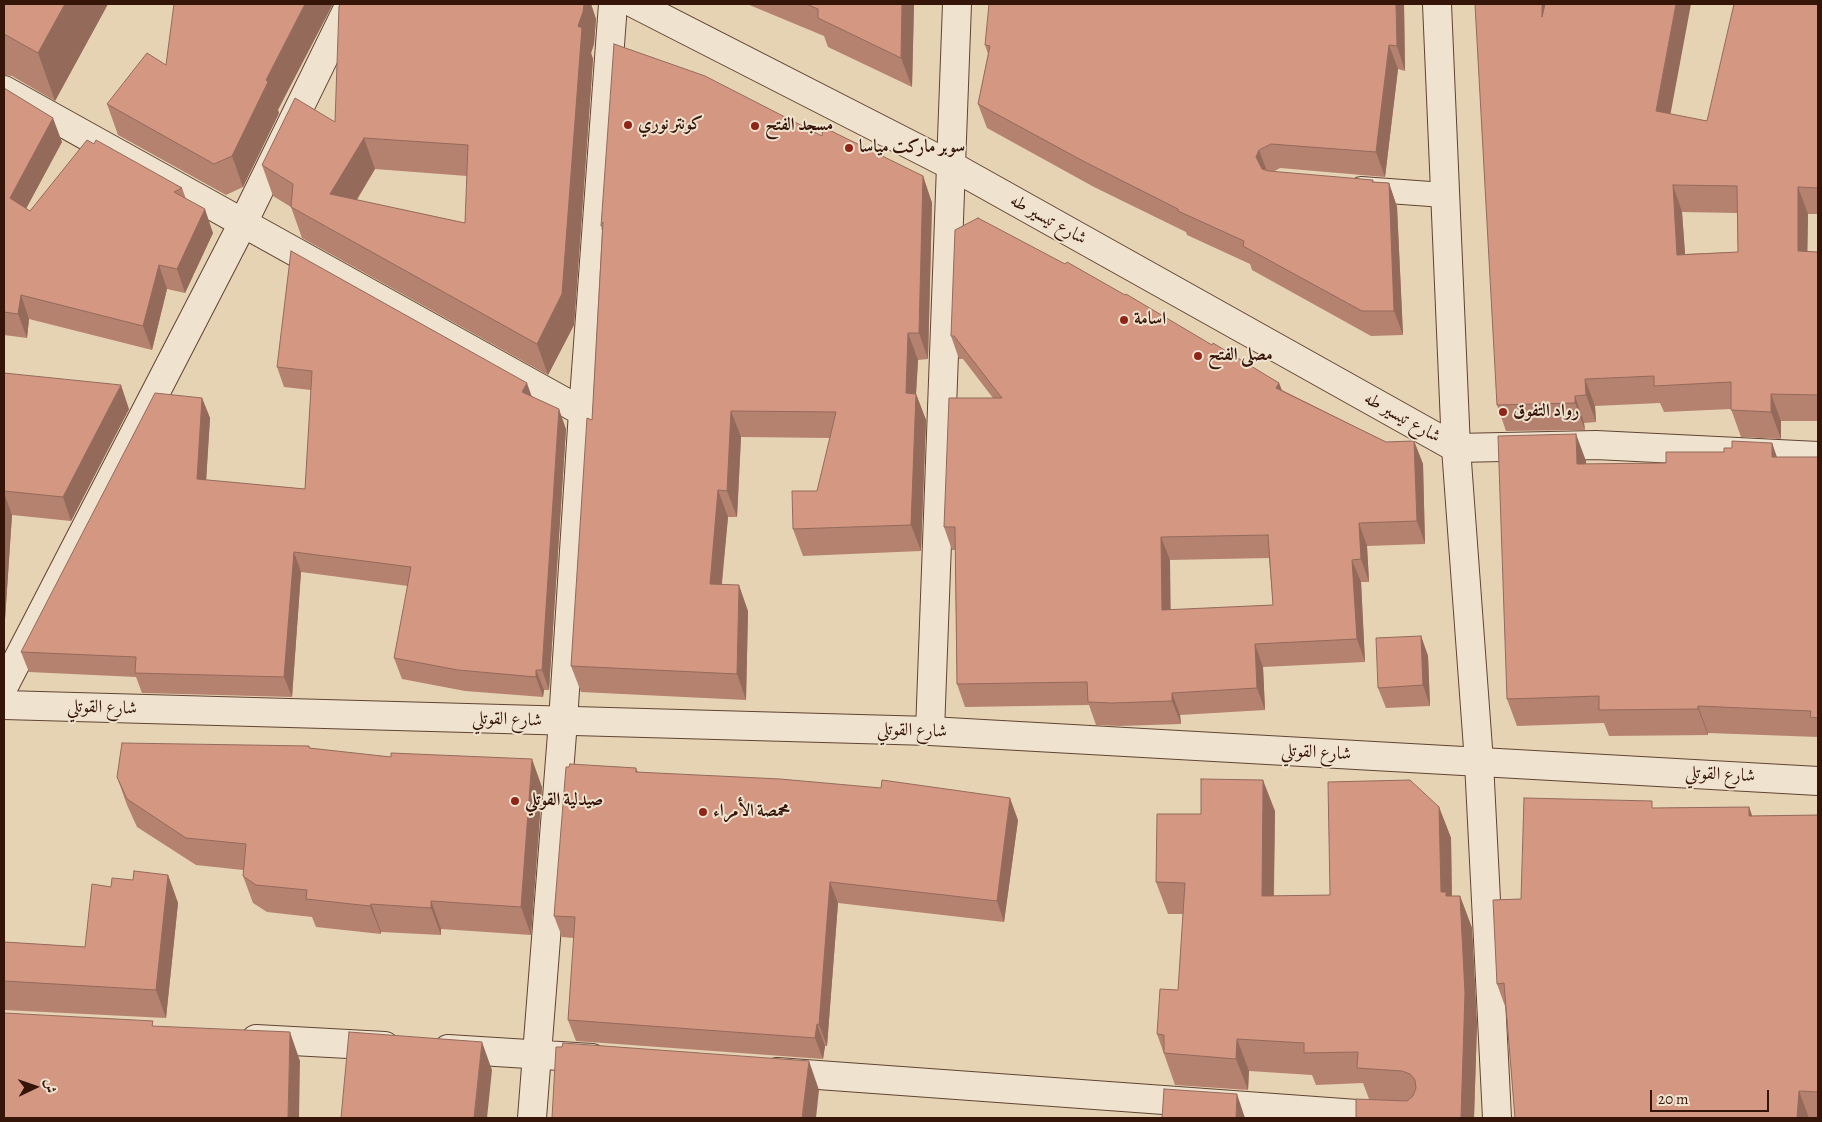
<!DOCTYPE html>
<html>
<head>
<meta charset="utf-8">
<style>
	body { margin:0 }
	#map { position:relative; width:1822px; height:1122px; overflow:hidden; background:#e6d3b4; font-family:Alegreya,Amiri,serif }
	canvas { display:block }
	.frame { position:absolute; inset:0; border:5px solid #351508; pointer-events:none }
	.north { position:absolute; left:10px; top:1062px; width:50px; height:50px; -webkit-text-stroke:4px #efe2ce; paint-order:stroke; rotate:87deg; font-size:14px; font-weight:700; line-height:20px; text-align:center; color:#351508 }
	.north::after { content:''; display:block; margin:auto; width:18px; height:22px; background:#351508; clip-path:polygon(50% 0,100% 100%,50% 72%,0 100%) }
	.scale { position:absolute; left:1650px; top:1090px; width:119px; height:22px; box-sizing:border-box; border:2px solid #351508; border-top:0; padding-left:6px; font-size:15px; line-height:18px; white-space:nowrap; color:#351508; -webkit-text-stroke:4px #efe2ce; paint-order:stroke }
</style>
</head>
<body>
<div id="map">
<canvas width="1822" height="1122"></canvas>
<div class="frame"></div>
<div class="north">ش</div>
<div class="scale">20 m</div>
</div>
<script>
const c = document.querySelector('canvas').getContext('2d');
c.lineJoin = 'round';
const toPath = rows => new Path2D(rows.map(r => 'M' + r).join(''));
function stroke(path, color, width, dash) { c.strokeStyle = color; c.lineWidth = width; c.lineCap = dash ? 'butt' : 'round'; c.setLineDash(dash || []); c.stroke(path); }
function fillPath(path, color) { c.fillStyle = color; c.fill(path, 'evenodd'); }
function label(font, color, halo, rows, align = 'center') {
  c.font = font + ' Alegreya,Amiri,serif'; c.lineWidth = 4; c.setLineDash([]); c.textBaseline = 'middle'; c.strokeStyle = halo; c.fillStyle = color; for (const [text, x, y, turn = 0] of rows) {
    c.save(); c.translate(x, y); c.rotate((+turn || 0) * Math.PI / 180); c.textAlign = isNaN(turn) ? turn : align; if (halo) c.strokeText(text, 0, 0); c.fillText(text, 0, 0); c.restore();
  }
}
const service = toPath([
	[1361,189,1444,195]
]);
const minor = toPath([
	[1437,4,1456,448,1479,762,1497,1118],
	[4,90,583,412],
	[1456,448,1596,445,1818,456],
	[4,686,243,223,350,4],
	[930,731,957,4],
	[256,1039,385,1046],
	[448,1049,592,1058],
	[777,1072,1412,1118],
	[532,1118,563,721,583,412,613,4]
]);
const tertiary = toPath([
	[635,4,952,166,1456,448],
	[4,705,930,731,1818,781]
]);
const wall = toPath([
	[4,4,108,4,55,101,12,76,4,75],
	[341,4,591,4,596,19,594,44,591,53,593,59,574,325,548,375,302,238,291,207,273,196,262,165,335,122],
	[375,169,467,176,465,223,357,200],
	[747,4,914,4,912,87,828,47,824,36],
	[1404,4,1405,71,1398,69,1385,177,1280,168,1273,172,1373,180,1374,182,1389,183,1397,207,1403,335,1371,336,1252,270,1250,264,1187,235,1186,232,1094,187,987,128,978,104,988,54,985,45],
	[1818,4,1818,214,1808,214,1807,252,1818,252,1818,421,1781,421,1781,439,1741,437,1731,409,1664,412,1660,403,1595,406,1596,422,1584,423,1585,430,1506,431,1497,405,1670,114,1707,121],
	[1682,212,1737,213,1738,252,1685,254],
	[166,65,278,110,279,113,243,187,226,195,118,135,107,104],
	[4,88,62,142,26,208,30,211,94,144,182,188,186,199,213,233,185,293,167,289,152,350,29,319,27,338,4,335],
	[822,136,923,176,932,203,928,359,918,360,916,394,926,420,921,551,803,556,793,529,817,491,830,438,741,437,737,517,728,517,722,584,748,611,746,700,581,692,571,666,592,420,602,231,601,226],
	[951,336,1212,345,1279,383,1282,390,1386,442,1414,441,1423,464,1425,544,1367,546,1369,582,1361,582,1365,662,1263,667,1265,710,1180,715,1181,724,1120,726,1096,725,1089,705,965,707,957,684,955,550,952,550,944,527,993,398,963,359,959,359],
	[1269,558,1273,605,1170,610,1170,560],
	[277,367,532,396,566,429,549,690,544,690,543,697,465,691,402,679,394,658,408,586,301,572,292,697,142,693,136,677,29,672,21,652,202,398,210,418,206,480,305,489,311,390,284,387],
	[4,373,129,409,71,521,12,515,4,634],
	[1772,443,1777,457,1818,457,1818,739,1818,737,1708,733,1708,735,1609,736,1604,723,1517,726,1507,699,1586,461,1586,464,1666,463,1724,452,1732,448],
	[1421,636,1428,656,1430,706,1386,708,1378,688],
	[309,746,310,748,542,787,531,935,441,929,441,935,381,932,381,934,316,927,312,917,267,912,253,903,243,876,243,870,196,865,137,827,127,805,117,777],
	[636,768,638,772,1018,820,1004,922,838,903,827,1046,825,1046,823,1059,576,1041,568,1020,574,938,562,937,554,916],
	[1439,807,1451,838,1452,896,1460,896,1472,928,1477,1025,1474,1118,1356,1118,1369,1099,1363,1083,1316,1085,1312,1075,1249,1071,1248,1090,1175,1085,1157,1034,1178,990,1183,914,1168,914,1156,882,1201,814,1275,811,1274,896,1330,895],
	[1749,807,1752,816,1818,815,1818,1118,1515,1118,1506,1009,1497,984,1521,899,1655,808],
	[168,875,178,903,166,1018,4,1010,4,942,85,947,111,887,133,880]
]);
const shadedWall = toPath([
	[65,4,108,4,55,101,38,53],
	[305,4,333,4,278,110,279,113,243,187,232,156,266,80],
	[584,4,591,4,596,19,594,44,591,53,593,59,574,325,548,375,537,344,578,26],
	[902,4,914,4,912,87,901,58],
	[1396,4,1404,4,1405,71,1397,46],
	[1542,4,1551,4,1542,17],
	[1676,4,1691,4,1666,138,1656,111],
	[1389,45,1398,69,1385,177,1376,152],
	[53,118,62,142,19,222,10,198],
	[364,138,375,169,341,225,330,194],
	[1259,150,1268,174,1265,181,1256,157],
	[923,176,932,203,928,359,919,333],
	[1389,183,1397,207,1403,335,1394,311],
	[1673,185,1682,212,1687,281,1677,255],
	[1798,187,1808,214,1807,278,1798,251],
	[205,209,213,233,185,293,177,269],
	[159,265,167,289,152,350,143,326],
	[21,295,29,319,27,338,18,314],
	[908,333,918,360,916,394,926,420,921,551,911,525,906,393],
	[1585,379,1595,406,1596,422,1586,395],
	[527,383,534,403,522,392],
	[1279,383,1287,406,1276,388],
	[121,385,129,409,71,521,63,497],
	[1771,394,1781,421,1781,439,1771,412],
	[1575,396,1584,423,1585,430,1575,403],
	[202,398,210,418,205,499,197,479],
	[559,409,566,429,549,690,542,670],
	[731,411,741,437,737,517,727,491],
	[1576,434,1586,461,1587,491,1577,464],
	[1414,441,1423,464,1425,544,1417,521],
	[1772,443,1781,470,1772,457],
	[718,490,728,517,719,610,710,584],
	[4,493,12,515,4,634],
	[1359,523,1367,546,1369,582,1361,559],
	[1161,537,1170,560,1171,633,1162,610],
	[294,552,301,572,292,697,284,677],
	[1352,560,1361,582,1365,662,1357,639],
	[739,585,748,611,746,700,737,674],
	[1421,636,1428,656,1430,706,1423,685],
	[1255,644,1263,667,1265,710,1257,688],
	[536,670,544,690,543,697,536,677],
	[1172,693,1180,715,1181,724,1172,701],
	[1698,706,1708,733,1708,735,1698,709],
	[532,759,542,787,531,935,521,907],
	[1263,780,1275,811,1273,928,1262,896],
	[1010,798,1018,820,1004,922,997,901],
	[1439,807,1451,838,1452,909,1441,892],
	[1749,807,1759,835,1749,816],
	[168,875,178,903,166,1018,156,990],
	[830,882,838,903,827,1046,819,1025],
	[1460,896,1472,928,1477,1025,1474,1118,1461,1118],
	[431,901,441,929,441,935,431,908],
	[371,904,381,932,381,934,370,906],
	[817,1024,825,1046,823,1059,815,1038],
	[290,1032,300,1061,299,1118,288,1118],
	[1237,1039,1249,1071,1248,1090,1236,1059],
	[482,1042,492,1070,487,1118,474,1118],
	[809,1061,819,1090,816,1118,802,1118],
	[1799,1091,1809,1118,1797,1118],
	[1237,1094,1245,1118,1236,1118]
]);
const building = toPath([
	[4,4,65,4,38,53,4,34,4,4],
	[174,4,305,4,266,80,268,82,232,156,214,164,107,104,147,53,166,65,174,4],
	[341,4,584,4,583,12,578,26,582,28,562,294,537,344,291,207,293,184,262,165,295,98,335,122,339,6,341,4],
	[364,138,468,145,465,223,330,194,364,138],
	[806,4,902,4,901,58,818,18,818,9,806,4],
	[989,4,1396,4,1397,46,1389,45,1376,152,1271,144,1259,150,1256,157,1262,169,1269,171,1373,180,1372,182,1389,183,1394,311,1362,311,1243,246,1244,241,1178,211,1178,209,1085,162,978,104,990,46,985,45,989,4],
	[1475,4,1542,4,1542,17,1545,4,1676,4,1656,111,1707,121,1734,4,1818,4,1818,188,1798,187,1798,251,1818,252,1818,395,1771,394,1771,412,1731,410,1731,382,1654,386,1654,376,1585,379,1586,395,1575,396,1575,403,1497,405,1475,4],
	[1673,185,1737,186,1738,252,1677,255,1673,185],
	[614,44,705,76,822,136,823,127,923,176,919,333,908,333,906,393,916,394,911,525,793,529,792,491,817,491,836,412,731,411,727,491,718,490,710,584,739,585,737,674,571,666,587,418,592,420,603,222,601,226,614,44],
	[4,88,53,118,10,198,30,211,87,140,94,144,96,140,182,188,174,192,205,209,177,269,159,265,143,326,21,295,18,314,4,312,4,88],
	[978,218,1065,264,1067,262,1125,295,1126,294,1212,345,1213,343,1279,383,1276,388,1386,442,1414,441,1417,521,1359,523,1361,559,1352,560,1357,639,1255,644,1257,688,1172,693,1172,701,1112,703,1088,702,1087,682,957,684,955,527,944,527,949,398,1002,398,954,336,951,336,955,230,978,218],
	[1268,535,1273,605,1162,610,1161,537,1268,535],
	[291,251,527,383,522,392,559,409,542,670,536,670,536,677,458,670,394,658,411,567,294,552,284,677,135,673,136,657,21,652,155,393,202,398,197,479,305,489,312,371,277,367,291,251],
	[4,373,121,385,63,497,4,491,4,373],
	[1576,434,1577,464,1666,463,1666,452,1724,452,1724,448,1732,448,1732,441,1772,443,1772,457,1818,457,1818,718,1810,717,1811,711,1698,706,1698,709,1599,710,1599,696,1507,699,1498,436,1576,434],
	[1421,636,1423,685,1378,688,1376,638,1421,636],
	[122,743,309,746,309,748,391,757,391,753,532,759,521,907,431,901,431,908,371,904,370,906,306,899,307,890,256,885,243,876,246,844,186,838,127,799,117,777,122,743],
	[570,764,636,768,636,772,780,779,881,788,882,780,1010,798,997,901,830,882,819,1025,817,1024,815,1038,568,1020,575,917,554,916,566,767,569,767,570,764],
	[1201,779,1263,780,1262,896,1330,895,1328,782,1410,780,1439,807,1441,892,1446,892,1446,896,1460,896,1465,993,1461,1118,1356,1118,1356,1099,1407,1101,1413,1096,1416,1088,1415,1080,1410,1074,1402,1071,1357,1068,1358,1052,1304,1053,1304,1043,1237,1039,1236,1059,1164,1053,1164,1035,1157,1034,1160,989,1178,990,1185,883,1156,882,1157,814,1201,814,1201,779],
	[1524,798,1652,801,1652,808,1749,807,1749,816,1818,815,1818,1092,1799,1091,1797,1118,1515,1118,1504,983,1497,984,1493,900,1521,899,1524,798],
	[134,871,168,875,156,990,4,981,4,942,85,947,92,884,111,887,112,878,133,880,134,871],
	[4,1013,153,1021,152,1026,290,1032,288,1118,4,1118,4,1013],
	[349,1032,482,1042,474,1118,341,1118,349,1032],
	[563,1043,809,1061,802,1118,552,1118,556,1047,562,1047,563,1043],
	[1164,1089,1237,1094,1236,1118,1162,1118,1164,1089]
]);
const markers = [
	[628,125,5,"#8f2418"],
	[755,126,5,"#8f2418"],
	[849,148,5,"#8f2418"],
	[1124,320,5,"#8f2418"],
	[1198,356,5,"#8f2418"],
	[1503,412,5,"#8f2418"],
	[515,801,5,"#8f2418"],
	[703,812,5,"#8f2418"]
];
const poiNames = [
	["كونتر نوري",638,125],
	["مسجد الفتح",765,126],
	["سوبر ماركت مياسا",859,148],
	["اسامة",1134,320],
	["مصلى الفتح",1208,356],
	["رواد التفوق",1513,412],
	["صيدلية القوتلي",525,801],
	["محمصة الأمراء",713,812]
];
const streetNames = [
	["شارع تيسير طه",1048,220,29],
	["شارع تيسير طه",1402,418,29],
	["شارع القوتلي",102,708,2],
	["شارع القوتلي",507,720,2],
	["شارع القوتلي",912,731,2],
	["شارع القوتلي",1316,753,3],
	["شارع القوتلي",1720,775,3]
];
stroke(service, '#614433', 26);
stroke(minor, '#614433', 30);
stroke(tertiary, '#614433', 30);
stroke(service, '#efe2ce', 24);
stroke(minor, '#efe2ce', 28);
stroke(tertiary, '#efe2ce', 28);
fillPath(wall, '#b68270');
fillPath(shadedWall, '#946a5b');
fillPath(building, '#d49782');
stroke(building, '#946a5b', 1);
for (const [x, y, r, color] of markers) { const dot = new Path2D(); dot.arc(x, y, r, 0, 2 * Math.PI); c.fillStyle = color; c.fill(dot); stroke(dot, '#efe2ce', 2); }
label('bold 18px', '#351508', '#efe2ce', poiNames, 'left');
label('18px', '#351508', '#efe2ce', streetNames);
</script>
</body>
</html>
